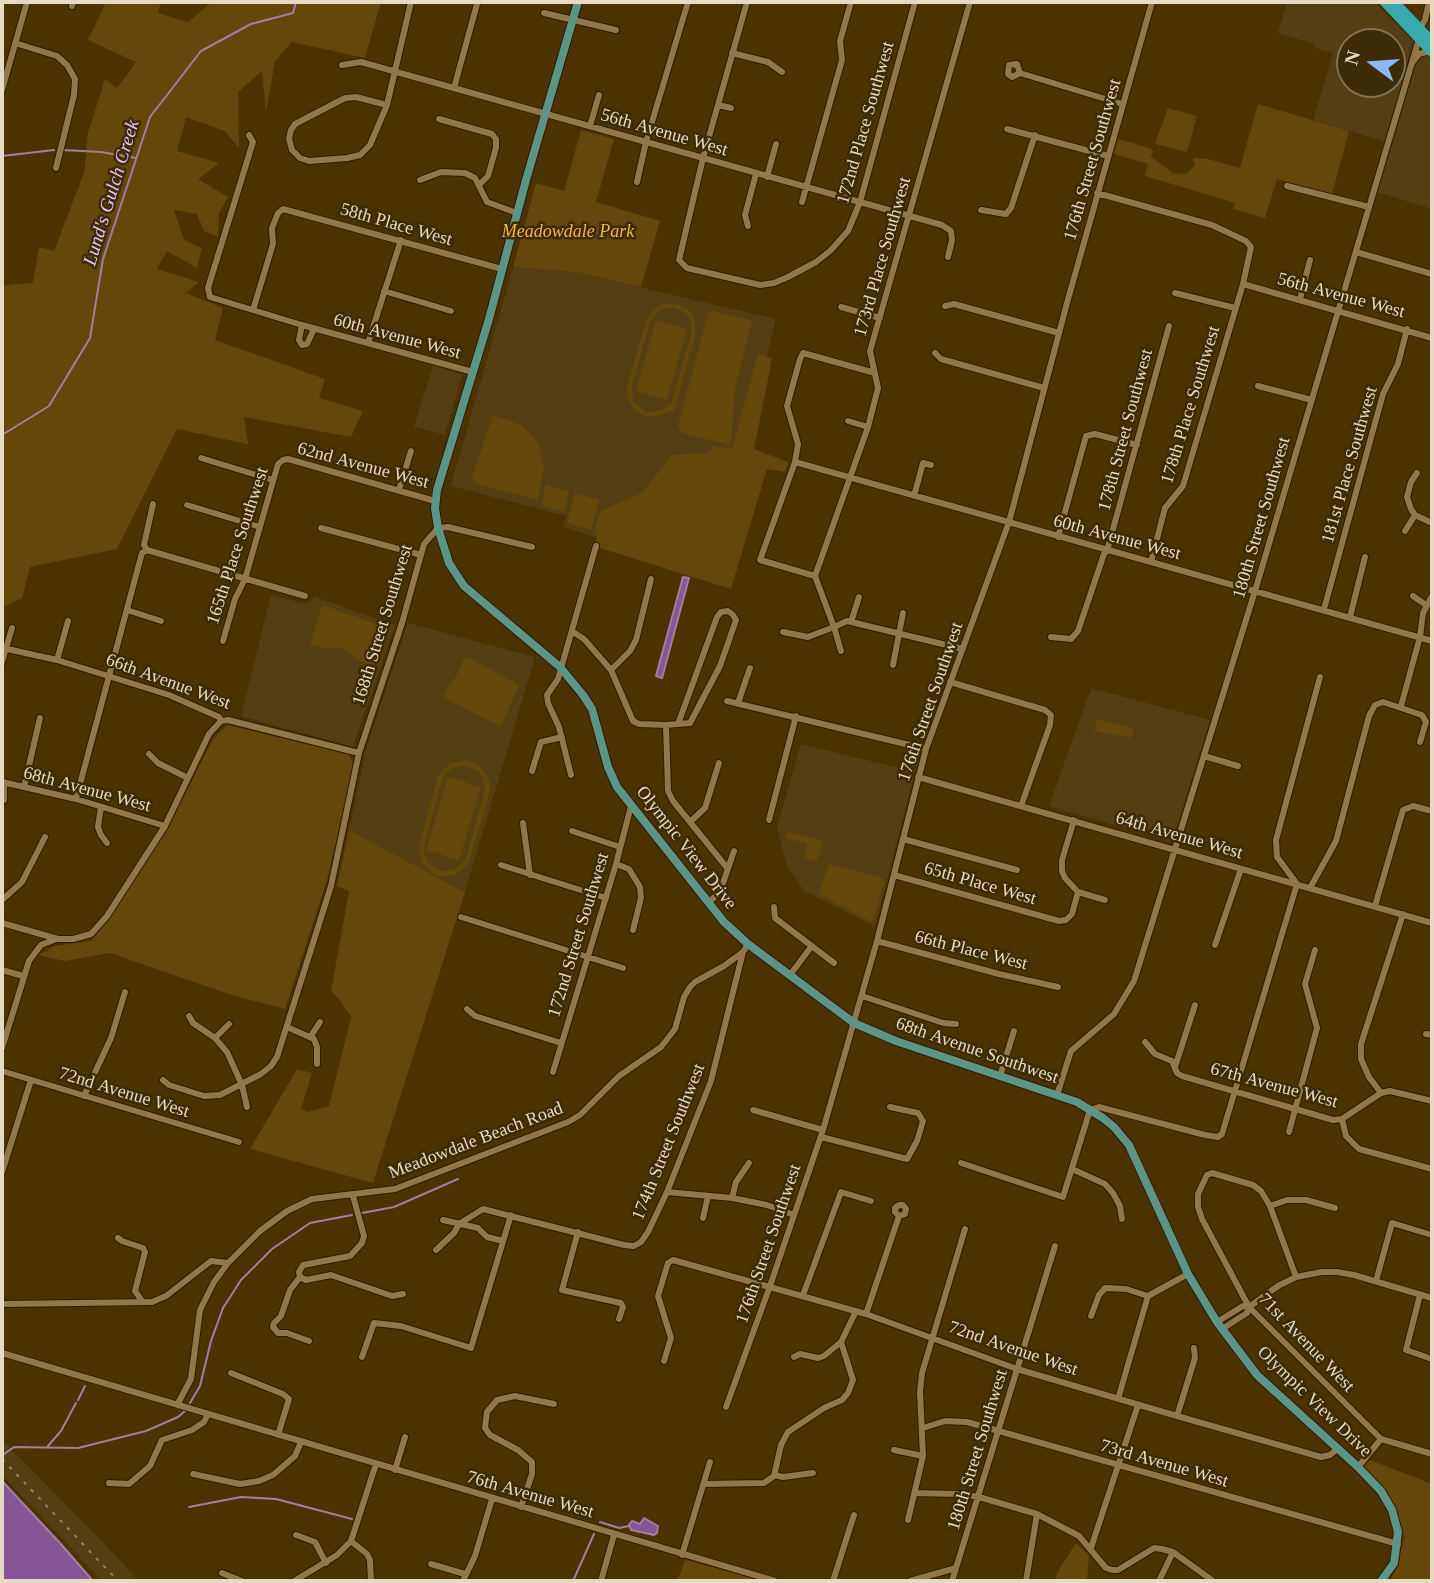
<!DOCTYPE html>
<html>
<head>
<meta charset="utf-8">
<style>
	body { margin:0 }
	#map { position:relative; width:1434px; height:1583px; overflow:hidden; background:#4c3200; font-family:"Times New Roman",serif }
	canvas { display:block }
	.frame { position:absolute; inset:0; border:4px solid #e8d9c2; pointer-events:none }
	.north { position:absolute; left:1336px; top:28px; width:70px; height:70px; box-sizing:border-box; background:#3d2a06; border:2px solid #817051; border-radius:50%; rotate:286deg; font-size:19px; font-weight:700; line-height:28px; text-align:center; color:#e8d9c2 }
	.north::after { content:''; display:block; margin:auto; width:24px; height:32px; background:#8cb9fc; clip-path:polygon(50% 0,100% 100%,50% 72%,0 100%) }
</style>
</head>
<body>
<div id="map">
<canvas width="1434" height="1583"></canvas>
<div class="frame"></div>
<div class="north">N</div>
</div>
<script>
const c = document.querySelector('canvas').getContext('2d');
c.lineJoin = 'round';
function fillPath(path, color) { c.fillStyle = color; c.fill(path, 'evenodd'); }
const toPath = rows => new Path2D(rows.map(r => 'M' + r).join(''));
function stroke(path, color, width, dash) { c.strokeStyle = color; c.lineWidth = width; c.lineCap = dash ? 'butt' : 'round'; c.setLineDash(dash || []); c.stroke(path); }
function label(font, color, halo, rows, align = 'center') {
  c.font = font + ' "Times New Roman",serif'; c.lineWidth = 5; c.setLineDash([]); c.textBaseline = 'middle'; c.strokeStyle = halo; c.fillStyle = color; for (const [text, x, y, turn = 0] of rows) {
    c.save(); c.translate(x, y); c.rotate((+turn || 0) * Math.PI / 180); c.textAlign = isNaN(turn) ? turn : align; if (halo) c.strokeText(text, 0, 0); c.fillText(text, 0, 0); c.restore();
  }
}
const built = toPath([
	[1287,2,1374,2,1413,41,1386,142,1313,120,1333,53,1315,48,1315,44,1278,33],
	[1350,42,1392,42,1392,84,1350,84],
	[1421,56,1429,56,1432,60,1432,209,1377,192,1413,67],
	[513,267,575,272,776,319,743,453,609,541,563,527,566,516,451,486],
	[433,365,462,375,445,435,414,427],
	[271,595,306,604,315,597,395,625,353,747,241,716],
	[408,623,535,657,465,892,349,830,367,746],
	[1091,688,1210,720,1172,842,1049,806],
	[801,744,915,772,875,926,804,891,787,866,777,827],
	[2,1440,108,1547,138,1581,102,1581,2,1475]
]);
const green = toPath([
	[106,2,161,2,158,13,188,22,212,2,381,2,365,58,292,42,275,61,266,112,262,71,238,92,239,148,225,131,186,117,177,151,219,163,198,179,228,197,219,213,218,237,204,231,197,214,174,210,184,240,202,248,197,268,167,251,157,269,199,282,186,293,223,308,215,340,325,379,319,398,363,411,351,437,244,417,248,444,177,429,117,549,30,567,22,598,2,608,2,285,33,283,39,247,54,251,84,173,88,133,105,79,117,88,136,62,88,40],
	[1258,104,1349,131,1332,194,1277,179,1265,218,1233,209,1235,203,1145,176,1148,164,1114,154,1118,139,1150,148,1153,151,1151,157,1173,173,1186,174,1195,165,1193,158,1208,159,1240,168],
	[1168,108,1197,116,1187,152,1155,144],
	[581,130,614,139,596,202,660,221,641,287,575,272,513,267,536,183,564,191],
	[669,303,682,306,689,311,694,319,696,332,674,412,670,411,661,415,649,417,641,414,632,407,627,396,627,387,647,318,656,307],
	[673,307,683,311,689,317,692,324,691,335,671,403,660,411,646,412,633,401,632,385,651,319,662,309],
	[709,310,752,321,735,388,731,445,682,433,678,426],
	[656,320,687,329,667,400,636,391],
	[758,353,772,359,754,449,788,462,785,472,767,469,731,589,597,547,595,527,601,511,643,492,672,455,707,453,713,446,732,449],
	[493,415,522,425,539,445,544,466,538,500,476,484,472,477],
	[546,485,569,491,564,512,541,506],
	[575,493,599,500,591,530,567,523],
	[322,605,386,627,373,669,339,647,325,649,310,644],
	[464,657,470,658,519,685,502,724,499,726,445,698,444,693,458,673],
	[1097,719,1134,728,1131,738,1094,731],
	[227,725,348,754,354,766,327,880,285,1009,232,995,110,953,65,961,38,955,55,946,91,941,115,909,169,826,213,739],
	[466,760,475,763,484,771,490,782,490,791,468,865,455,875,438,876,427,869,422,862,419,850,420,842,438,776,450,763],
	[465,765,479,772,483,779,485,790,466,859,455,870,440,871,428,862,424,855,425,843,443,777,451,769],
	[448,777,481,787,459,860,426,850],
	[349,830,465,892,373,1183,250,1149,297,1069,312,1073,301,1109,308,1112,329,1106,351,1017,339,999,331,991,349,891,337,886],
	[787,831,823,841,817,861,804,858,807,844,785,838],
	[829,864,885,879,873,920,870,921,819,894],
	[1370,1460,1432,1484,1432,1581,1390,1581,1397,1568,1404,1537,1395,1507,1388,1494,1363,1467],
	[1076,1543,1089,1555,1087,1581,1055,1581,1058,1571],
	[685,1560,690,1561,763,1581,677,1581]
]);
const water = toPath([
	[683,577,689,578,662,678,656,676,683,577],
	[2,1481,60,1543,93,1581,2,1581,2,1481],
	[644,1518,658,1526,657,1533,654,1535,631,1530,629,1525,632,1521,640,1524,644,1518]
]);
const stream = toPath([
	[63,150,101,152,136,158],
	[2,156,54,150],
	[2,435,49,406,90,338,103,259,150,117,201,51,251,24,293,13,296,2],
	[362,1213,394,1207,458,1179],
	[78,1400,85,1386],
	[190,1403,200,1386,211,1341,223,1308,241,1280,272,1249,310,1223,352,1215],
	[48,1446,61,1431,76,1403],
	[4,1454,14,1447,78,1448,146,1431,178,1417,185,1411],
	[189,1507,241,1497,276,1499,352,1519],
	[600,1522,619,1528,629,1526],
	[573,1581,594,1534]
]);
const minor = toPath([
	[747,2,703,158,679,260,687,268,760,285,774,283,788,277,816,262,830,251,848,231,860,202,915,2],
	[72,6,73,2],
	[544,13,616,30],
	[1420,28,1425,20,1429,2],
	[15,43,57,56,67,65,75,79,74,95,56,168],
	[732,53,768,62,782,72],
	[1412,63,1419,54,1430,51],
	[342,65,361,62,942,225,951,231,952,240,948,257],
	[1020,73,1017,64,1009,65,1008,74,1012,77,1020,73,1122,104],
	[454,88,477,4],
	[2,90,27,2],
	[387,105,356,97,345,98,295,124,291,130,289,139,292,150,300,158,309,161,347,158,360,155,370,145,387,105,411,2],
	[718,105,731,108],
	[439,119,492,134,496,139,496,148,488,176,479,185],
	[590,126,599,95],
	[1007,129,1108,156],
	[249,135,253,142,208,288,210,297,302,325,473,372],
	[767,177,776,144],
	[420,180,441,172,465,173,475,178,487,202,517,213],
	[637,182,646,142,688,2],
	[1287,186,1369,207],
	[1097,193,1212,225,1246,241,1251,247,1243,284,1183,486,1165,508,1151,562],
	[802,202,842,60,840,41,851,2],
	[981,210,1006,214,1011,208,1035,135],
	[748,226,745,215,756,174],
	[1356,252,1432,274],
	[1243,284,1432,338],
	[384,291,451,311],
	[1175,293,1235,308],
	[1300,299,1310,260],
	[945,306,954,304,1059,333],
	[841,307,880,318],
	[253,310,273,244,272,228,278,213,283,209,502,269],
	[302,325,299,340,302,345,307,344,314,329],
	[368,343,401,240],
	[935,353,941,359,1044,388],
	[1258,386,1312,400],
	[848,421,868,427],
	[201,458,273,480],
	[795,462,1432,641],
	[399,490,411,451],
	[914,496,923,463,931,465],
	[187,505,260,527],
	[1415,515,1432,523],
	[321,528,421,555],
	[1405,531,1415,515,1411,509,1407,497,1411,482,1417,473],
	[1058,537,1086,436,1095,434,1137,445],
	[147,550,305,596],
	[815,576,760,560,795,462,798,444,787,406,800,359,803,353,875,373],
	[1413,596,1426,605],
	[1324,609,1383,394,1398,364,1407,329],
	[127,610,161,621],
	[1350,617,1365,557],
	[851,622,859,597],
	[573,632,584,639,611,670,633,721,639,724,666,725,690,723,720,666,736,620,733,615,728,611,721,612,717,617,678,724],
	[783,632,808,637,834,627,815,576,868,427,878,388,870,351,970,2],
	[1051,637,1071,639,1078,631,1104,554,1107,551,1169,326],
	[223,641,235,599,245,579,278,464,283,460,288,459,435,501],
	[7,649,57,660,169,695,219,717,221,721,228,720,359,753],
	[841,651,834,627,847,621,963,649],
	[57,660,68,621],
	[2,662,12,628],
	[893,665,903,613],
	[611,670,630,651,636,640,651,579],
	[950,682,1045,710,1051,715,1050,725,1021,806],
	[727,701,926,749],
	[738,703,750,668],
	[1401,706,1420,637,1423,613,1432,596],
	[666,725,668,791,673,801,728,869],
	[149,754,158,763,188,778],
	[1204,756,1238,766],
	[532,771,541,742,562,737],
	[571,775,559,727,548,703,547,695,558,679,596,546],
	[918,777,1432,923],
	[2,782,76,799,165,826],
	[24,787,40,718],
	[76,799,142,553,147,550,144,545,153,504],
	[4,800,4,782],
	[101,807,98,827,101,835,107,843],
	[769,820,796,716],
	[690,822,705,808,719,763],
	[523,823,530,875],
	[572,831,620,847],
	[903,839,1017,870],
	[616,864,629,869,640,887,641,898,633,930],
	[501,865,606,898],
	[894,875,1059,921,1066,920,1072,914,1078,892,1065,878,1062,871,1062,860,1074,820],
	[1310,888,1336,841,1369,716,1375,705,1383,702,1422,715,1426,722,1420,742],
	[1078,892,1105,900],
	[2,900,22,882,45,837],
	[709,902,720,892,734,851],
	[1375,906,1403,810,1413,806,1432,811],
	[774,907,775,918,834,963],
	[461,917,623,968],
	[2,923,58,939,73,939,91,934,107,916,165,826,209,734,221,721],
	[877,941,999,974,1058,987],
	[1215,945,1241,869],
	[2,970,23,976],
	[790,975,811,947],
	[1135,978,1255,591,1419,39],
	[862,996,943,1023,956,1024],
	[467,1009,475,1016,561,1043],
	[189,1016,193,1023,215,1038,227,1052,242,1085,247,1107],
	[287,1027,314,1039,317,1047,317,1064],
	[1426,1034,1432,1035],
	[311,1036,320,1022],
	[215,1038,229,1024],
	[1145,1042,1155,1054,1172,1061,1177,1073,1182,1076,1333,1120,1342,1119,1346,1136,1359,1149,1432,1169],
	[2,1048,29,961,41,945,56,939],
	[1175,1067,1195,1005],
	[2,1071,239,1142],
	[553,1072,616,864,631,806],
	[1000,1076,1014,1031],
	[163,1080,169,1085,204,1096,220,1095,261,1074,271,1066,277,1057,331,886,359,753,402,623,424,544,438,528,448,527,532,547],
	[1381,1093,1369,1077,1361,1059,1361,1044,1403,914],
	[1057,1095,1071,1051,1114,1014,1134,981],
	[84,1096,111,1038,125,992],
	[753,1110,823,1130],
	[1342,1119,1381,1093,1390,1091,1432,1101],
	[1289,1132,1317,1028,1305,984,1315,950],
	[821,1137,907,1159,917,1141,923,1121,918,1113,890,1107],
	[961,1163,1063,1197,1090,1110,1099,1107,1205,1135,1218,1137,1222,1134,1297,884,1277,857,1276,840,1320,677],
	[1072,1169,1105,1184,1113,1193,1120,1206,1122,1219],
	[2,1172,31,1080],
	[667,1192,732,1198,767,1205,794,1215],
	[732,1198,736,1182,749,1163],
	[1270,1206,1287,1200,1306,1200,1335,1208],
	[703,1218,708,1196],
	[443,1220,478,1228,487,1237,503,1241],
	[578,1232,562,1290,621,1303,623,1307,619,1319],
	[118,1238,122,1241,143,1248,145,1252,135,1291,142,1301],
	[436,1250,454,1233,459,1224,483,1209,624,1245,634,1246,641,1242,648,1232,667,1192,711,1081,743,952],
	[300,1277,306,1280,331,1275,392,1296,403,1294],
	[1296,1277,1270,1206,1261,1191,1253,1185,1212,1173,1207,1175,1198,1194,1198,1207,1202,1219,1249,1307,1381,1439,1432,1454],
	[1376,1281,1392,1223,1432,1235],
	[803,1295,841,1192,871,1201],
	[1420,1295,1406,1350,1432,1359],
	[2,1304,152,1302,166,1296,211,1261,228,1263],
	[866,1314,899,1216,905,1214,906,1209,903,1205,899,1205,895,1208,895,1212,899,1216],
	[1091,1316,1099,1295,1105,1288,1126,1289,1148,1296,1188,1274],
	[1217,1322,1243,1306,1249,1307],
	[1222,1329,1247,1313,1249,1307,1278,1286,1296,1277,1322,1272,1337,1272,1354,1275,1432,1298],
	[309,1341,287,1333,278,1333,273,1327,274,1323,281,1316,290,1290,300,1277,299,1272,303,1265,350,1256,362,1243,364,1236,353,1196],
	[2,1353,775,1581],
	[362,1357,374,1323,401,1326,471,1348,511,1215],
	[794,1357,800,1354,818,1358,824,1356,841,1342],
	[664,1361,671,1338,658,1296,668,1263,673,1260,866,1314,1017,1369,1177,1416,1321,1457,1330,1455,1337,1449],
	[231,1373,283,1394,289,1399,278,1435],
	[1118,1399,1148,1296],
	[177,1405,191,1379,200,1310,214,1282,228,1263,260,1231,287,1211,312,1199,395,1189,568,1122,580,1115,619,1076,661,1047,675,1029,684,997,690,987,695,982,724,966,743,952,748,944],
	[726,1407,770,1286,823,1130,877,941,926,749,1009,522,1067,303,1152,2],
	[1177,1416,1195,1358,1194,1348],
	[923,1428,945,1421,967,1422,1398,1544],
	[894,1450,923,1456],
	[1358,1467,1381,1439],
	[395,1470,405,1437],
	[193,1474,240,1484,259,1481,273,1475,295,1456,301,1442],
	[774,1475,783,1477,813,1473],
	[109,1483,129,1484,150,1466,162,1440,192,1430,204,1422,208,1414],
	[704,1484,764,1483,774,1476,781,1445,788,1432,824,1408,842,1400,848,1393,853,1380,841,1342,856,1311],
	[915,1493,958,1494,979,1497,1037,1514,1079,1536,1106,1568,1112,1570,1118,1570,1154,1548,1162,1549,1173,1552,1213,1581],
	[521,1507,532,1474,532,1462,518,1450,490,1435,485,1428,487,1412,497,1400,515,1396,554,1404],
	[908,1520,923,1456,920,1392,922,1373,965,1229],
	[296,1535,315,1542,326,1563],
	[351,1541,367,1554,370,1560,371,1581],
	[1091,1548,1138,1405],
	[682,1555,710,1462],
	[431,1564,465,1574],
	[222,1573,242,1581],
	[294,1581,337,1555,351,1541,376,1464],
	[463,1581,475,1556,492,1499],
	[601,1581,614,1535],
	[833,1581,854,1515],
	[910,1581,956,1568],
	[952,1581,1055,1246],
	[1026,1581,1037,1514],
	[1159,1581,1173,1552]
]);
const major = toPath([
	[578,2,526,180,489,319,437,490,435,508,438,528,449,563,464,586,560,667,583,695,592,709,608,767,617,787,724,922,748,944,854,1023,896,1041,1077,1102,1103,1118,1114,1127,1129,1145,1188,1274,1217,1322,1257,1375,1358,1467,1381,1491,1392,1510,1398,1532,1394,1563,1381,1581]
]);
const highway = toPath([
	[1384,2,1432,53],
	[1395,2,1432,41]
]);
const rail = toPath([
	[2,1459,118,1581]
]);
const streetNames = [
	["172nd Place Southwest",866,123,-74],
	["56th Avenue West",664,133,16],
	["176th Street Southwest",1093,160,-74],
	["58th Place West",396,225,16],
	["173rd Place Southwest",883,257,-74],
	["56th Avenue West",1341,296,15],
	["60th Avenue West",397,337,15],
	["178th Place Southwest",1191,405,-73],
	["178th Street Southwest",1126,430,-75],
	["181st Place Southwest",1350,465,-74],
	["62nd Avenue West",363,466,15],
	["180th Street Southwest",1262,518,-74],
	["60th Avenue West",1117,538,15],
	["165th Place Southwest",238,546,-72],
	["168th Street Southwest",383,625,-73],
	["66th Avenue West",168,682,20],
	["176th Street Southwest",931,702,-71],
	["68th Avenue West",87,790,15],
	["64th Avenue West",1179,836,16],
	["Olympic View Drive",686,848,52],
	["65th Place West",980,884,16],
	["172nd Street Southwest",579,935,-73],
	["66th Place West",971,951,14],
	["68th Avenue Southwest",977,1051,19],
	["67th Avenue West",1274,1086,15],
	["72nd Avenue West",124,1093,17],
	["Meadowdale Beach Road",476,1141,-21],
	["174th Street Southwest",669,1142,-68],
	["176th Street Southwest",769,1244,-71],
	["71st Avenue West",1306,1343,46],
	["72nd Avenue West",1013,1349,19],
	["Olympic View Drive",1314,1402,44],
	["180th Street Southwest",978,1450,-73],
	["73rd Avenue West",1164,1464,16],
	["76th Avenue West",530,1495,16]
];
const parkNames = [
	["Meadowdale Park",568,232]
];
const waterNames = [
	["Lund's Gulch Creek",112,193,-73]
];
fillPath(built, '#553d14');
fillPath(green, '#65460b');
fillPath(water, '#875596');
stroke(water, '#a47da3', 2);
stroke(stream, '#a47da3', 2);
stroke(minor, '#2a1c05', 8);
stroke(major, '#2a1c05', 10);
stroke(highway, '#2a1c05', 10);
stroke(minor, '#93774a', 6);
stroke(major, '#5c9585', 8);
stroke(highway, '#38a9ad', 9);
stroke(rail, '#97825d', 2, [3.5, 7]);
label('18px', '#e8d9c2', '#3d2a06', streetNames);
label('italic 18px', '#f5b647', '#3d2a06', parkNames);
label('italic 19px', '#ecc2f9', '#3d2a06', waterNames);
</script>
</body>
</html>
